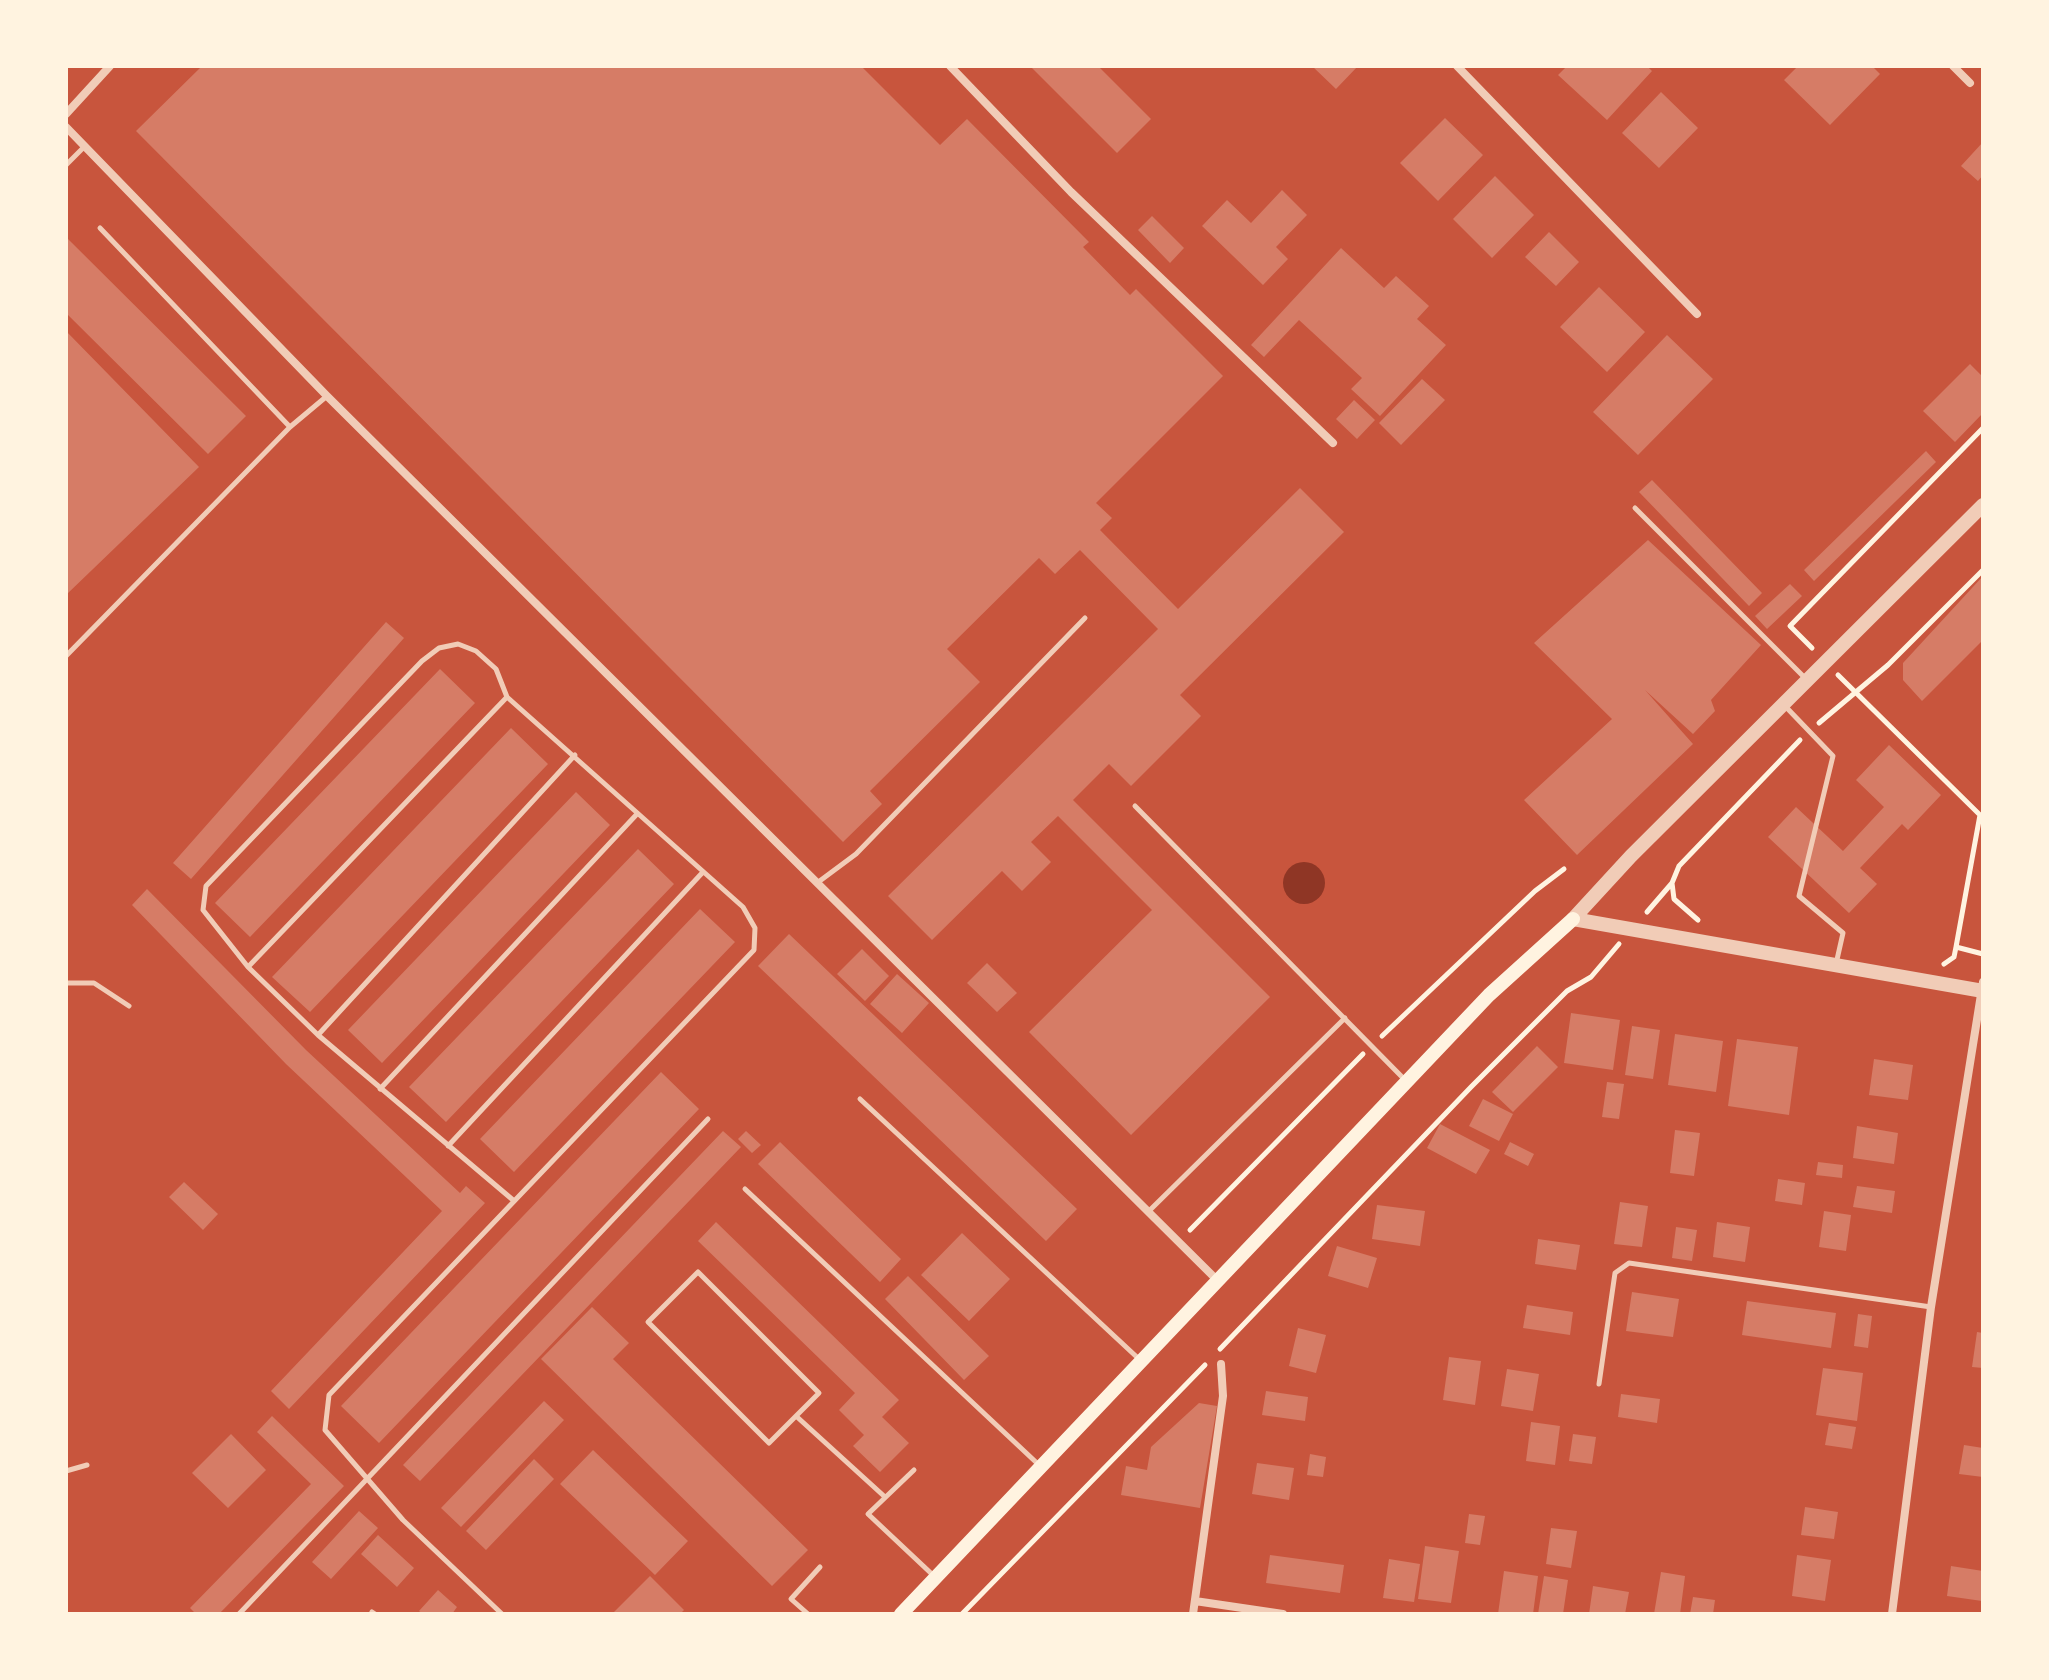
<!DOCTYPE html>
<html>
<head>
<meta charset="utf-8">
<style>
	body { margin:0 }
	#map { position:relative; width:2049px; height:1680px; overflow:hidden; background:#c8553d; font-family:"Golos Text",sans-serif }
	canvas { display:block }
	.frame { position:absolute; inset:0; border:68px solid #fff3e0; pointer-events:none }
</style>
</head>
<body>
<div id="map">
<canvas width="2049" height="1680"></canvas>
<div class="frame"></div>
</div>
<script>
const c = document.querySelector('canvas').getContext('2d');
c.lineJoin = 'round';
function fillPath(path, color) { c.fillStyle = color; c.fill(path, 'evenodd'); }
const toPath = rows => new Path2D(rows.map(r => 'M' + r).join(''));
function stroke(path, color, width, dash) { c.strokeStyle = color; c.lineWidth = width; c.lineCap = dash ? 'butt' : 'round'; c.setLineDash(dash || []); c.stroke(path); }
const water = toPath([
	'1283 883a21 21 0 1 1 42 0a21 21 0 1 1-42 0Z'
]);
const building = toPath([
	[202,66,861,66,940,145,967,119,1089,242,1083,247,1130,295,1136,289,1223,376,1096,503,1112,518,1100,530,1178,609,1300,488,1344,532,1180,695,1201,716,1131,786,1109,764,1073,800,1270,997,1131,1135,1029,1032,1152,910,1058,816,1031,842,1051,862,1022,891,1002,871,932,940,888,896,1158,629,1080,550,1055,574,1039,558,947,649,980,682,870,791,882,804,843,842,136,131],
	[1030,66,1098,66,1151,119,1117,153],
	[1312,66,1358,66,1336,89],
	[1567,66,1647,66,1652,71,1607,120,1558,75],
	[1798,66,1872,66,1880,74,1830,125,1784,80],
	[1661,92,1698,128,1659,168,1622,133],
	[1445,118,1483,155,1438,201,1400,163],
	[1983,142,1983,175,1978,181,1961,166],
	[1495,176,1534,215,1492,258,1453,219],
	[1282,190,1307,215,1276,247,1288,259,1263,285,1202,226,1227,200,1251,223],
	[1152,216,1184,248,1170,263,1138,230],
	[1549,232,1579,262,1556,286,1525,257],
	[66,237,246,416,208,454,66,313],
	[1341,248,1384,288,1396,276,1429,306,1417,319,1446,345,1380,416,1351,389,1362,378,1299,320,1264,357,1251,345],
	[1599,287,1645,332,1607,372,1560,327],
	[66,331,199,467,66,595],
	[1667,335,1713,379,1638,455,1593,412],
	[1970,364,1983,377,1983,413,1955,442,1923,411],
	[1422,379,1445,400,1401,445,1379,423],
	[1354,400,1375,420,1357,439,1336,419],
	[1926,451,1936,462,1814,581,1804,570],
	[1652,480,1762,593,1749,606,1639,492],
	[1648,540,1761,645,1711,700,1715,711,1693,734,1645,690,1693,744,1577,855,1524,800,1612,719,1534,643],
	[1983,576,1983,640,1922,701,1903,680,1903,663],
	[1790,584,1802,596,1767,629,1755,616],
	[386,622,404,638,191,879,173,863],
	[440,669,475,703,250,937,215,903],
	[511,728,548,764,310,1012,272,977],
	[1889,745,1941,795,1908,830,1902,824,1860,868,1877,884,1849,913,1768,837,1796,807,1843,851,1884,807,1856,780],
	[576,792,610,825,382,1063,348,1030],
	[638,849,674,884,446,1122,409,1087],
	[147,889,306,1050,460,1193,466,1186,485,1203,289,1409,271,1391,442,1211,286,1064,132,905],
	[700,909,735,942,514,1172,480,1139],
	[789,934,1077,1209,1046,1241,758,966],
	[862,949,889,976,865,1001,837,974],
	[987,963,1017,993,997,1012,967,983],
	[897,974,929,1003,902,1033,870,1004],
	[1571,1013,1620,1020,1613,1070,1564,1063],
	[1632,1026,1660,1030,1653,1079,1625,1075],
	[1675,1034,1723,1041,1716,1092,1668,1085],
	[1737,1039,1798,1047,1789,1115,1728,1106],
	[1537,1046,1558,1067,1513,1112,1492,1092],
	[1874,1059,1913,1065,1908,1100,1869,1095],
	[661,1072,699,1109,379,1443,341,1406],
	[1607,1082,1624,1084,1619,1119,1602,1117],
	[1483,1099,1513,1114,1499,1141,1469,1126],
	[1440,1124,1490,1150,1476,1174,1427,1148],
	[1857,1126,1898,1133,1894,1164,1853,1158],
	[1675,1130,1700,1133,1694,1176,1670,1173],
	[723,1131,741,1147,420,1481,403,1465],
	[746,1131,761,1145,752,1153,738,1139],
	[780,1142,901,1259,880,1282,758,1164],
	[1510,1142,1534,1154,1528,1166,1504,1154],
	[1818,1162,1843,1165,1842,1178,1816,1175],
	[1778,1179,1805,1183,1802,1205,1775,1201],
	[184,1182,218,1214,203,1230,169,1197],
	[1857,1186,1895,1191,1892,1213,1853,1207],
	[1620,1202,1648,1206,1642,1247,1614,1244],
	[1377,1205,1425,1211,1420,1246,1372,1239],
	[1824,1211,1851,1215,1846,1251,1819,1247],
	[716,1222,899,1400,882,1417,909,1443,880,1472,853,1446,864,1435,839,1410,855,1393,698,1241],
	[1717,1222,1750,1227,1745,1262,1713,1257],
	[1676,1227,1697,1230,1692,1261,1672,1258],
	[962,1233,1010,1279,969,1321,921,1275],
	[1538,1239,1580,1245,1576,1270,1535,1264],
	[1337,1246,1377,1258,1368,1288,1328,1276],
	[908,1276,989,1356,964,1380,885,1299],
	[1632,1292,1679,1299,1673,1337,1626,1331],
	[1747,1301,1836,1313,1831,1348,1742,1335],
	[1527,1305,1573,1312,1570,1335,1523,1328],
	[592,1307,629,1343,613,1359,808,1550,772,1586,541,1359],
	[1858,1314,1872,1316,1868,1348,1854,1346],
	[1298,1328,1326,1335,1316,1373,1289,1366],
	[1977,1332,1983,1333,1983,1368,1972,1367],
	[1449,1357,1481,1361,1475,1405,1443,1400],
	[1823,1368,1863,1373,1857,1421,1816,1415],
	[1507,1369,1539,1374,1533,1411,1501,1406],
	[1266,1391,1308,1397,1305,1421,1262,1415],
	[1621,1394,1660,1399,1657,1423,1618,1417],
	[544,1401,564,1420,461,1527,441,1508],
	[1199,1403,1217,1406,1200,1508,1121,1495,1126,1466,1147,1470,1151,1447],
	[272,1416,344,1486,219,1614,196,1614,190,1608,311,1484,257,1432],
	[1531,1422,1560,1426,1555,1465,1526,1461],
	[1829,1423,1856,1427,1852,1449,1825,1445],
	[231,1434,266,1470,228,1508,192,1473],
	[1573,1434,1596,1437,1592,1464,1569,1461],
	[1964,1445,1983,1448,1983,1477,1959,1474],
	[593,1450,688,1541,655,1575,560,1484],
	[1310,1454,1326,1457,1323,1477,1307,1475],
	[534,1459,554,1479,486,1550,466,1531],
	[1257,1463,1294,1468,1289,1500,1252,1494],
	[1805,1507,1838,1512,1834,1539,1801,1535],
	[359,1511,378,1528,331,1579,312,1562],
	[1469,1514,1485,1516,1480,1545,1465,1543],
	[1551,1528,1577,1531,1571,1568,1546,1564],
	[378,1535,414,1568,397,1587,361,1554],
	[1425,1546,1459,1551,1451,1603,1418,1599],
	[1270,1555,1344,1565,1340,1593,1266,1583],
	[1797,1555,1831,1560,1825,1601,1792,1596],
	[1389,1559,1420,1564,1414,1602,1383,1598],
	[1951,1566,1983,1571,1982,1601,1947,1596],
	[1504,1571,1538,1576,1533,1614,1498,1614],
	[1661,1572,1685,1576,1680,1614,1654,1614],
	[650,1576,684,1610,680,1614,612,1614],
	[1544,1576,1568,1580,1563,1614,1538,1614],
	[1593,1586,1629,1592,1625,1614,1589,1614],
	[438,1590,457,1607,452,1614,423,1614,419,1611],
	[1693,1597,1715,1600,1713,1614,1690,1614]
]);
const path = toPath([
	[1812,648,1790,626,1983,428],
	[1838,675,1980,815,1956,947,1983,954],
	[1819,723,1888,665,1983,570],
	[1647,912,1672,883],
	[1698,920,1674,899,1672,883,1679,866,1800,740],
	[1944,964,1954,957,1956,947],
	[1382,1036,1535,891,1564,869],
	[1190,1230,1363,1054],
	[1220,1349,1471,1087,1567,991,1591,977,1619,944],
	[962,1614,1205,1365]
]);
const service = toPath([
	[66,165,83,148],
	[100,228,290,427],
	[1635,508,1807,680],
	[66,656,290,427,327,396],
	[1785,706,1833,756,1799,896,1843,933,1836,964],
	[1135,806,1406,1081],
	[817,883,856,854,1085,618],
	[248,967,507,697],
	[66,983,94,983,129,1006],
	[318,1035,575,755],
	[380,1089,637,814],
	[860,1099,1140,1360],
	[448,1146,703,872],
	[745,1189,1039,1465],
	[1149,1211,1345,1018],
	[1599,1384,1615,1273,1629,1263,1931,1307],
	[796,1416,769,1443,648,1322,698,1272,819,1393,796,1416,885,1497],
	[914,1470,868,1514,935,1577],
	[66,1471,87,1465],
	[372,1612,375,1614],
	[239,1614,708,1119],
	[502,1614,403,1520,325,1430,329,1395,754,950,755,928,743,907,507,697,496,669,476,651,458,644,439,648,422,661,206,886,203,910,248,967,318,1035,513,1200],
	[808,1614,791,1599,820,1567]
]);
const minor = toPath([
	[950,66,1071,192,1333,443],
	[1457,66,1697,314],
	[1953,66,1970,83],
	[66,114,110,66],
	[66,127,327,396,1217,1280],
	[1195,1601,1283,1614],
	[1193,1614,1223,1396,1221,1364],
	[1892,1614,1931,1307,1983,982]
]);
const tertiary = toPath([
	[1573,919,1631,856,1983,505],
	[1573,919,1983,991]
]);
const secondary = toPath([
	[901,1614,1489,995,1573,919]
]);
fillPath(water, '#8f3625');
fillPath(building, '#d67c66');
stroke(path, '#fff3e0', 5);
stroke(service, '#f1ccb7', 5);
stroke(minor, '#f1ccb7', 8);
stroke(tertiary, '#f1ccb7', 14);
stroke(secondary, '#fff3e0', 14);
</script>
</body>
</html>
